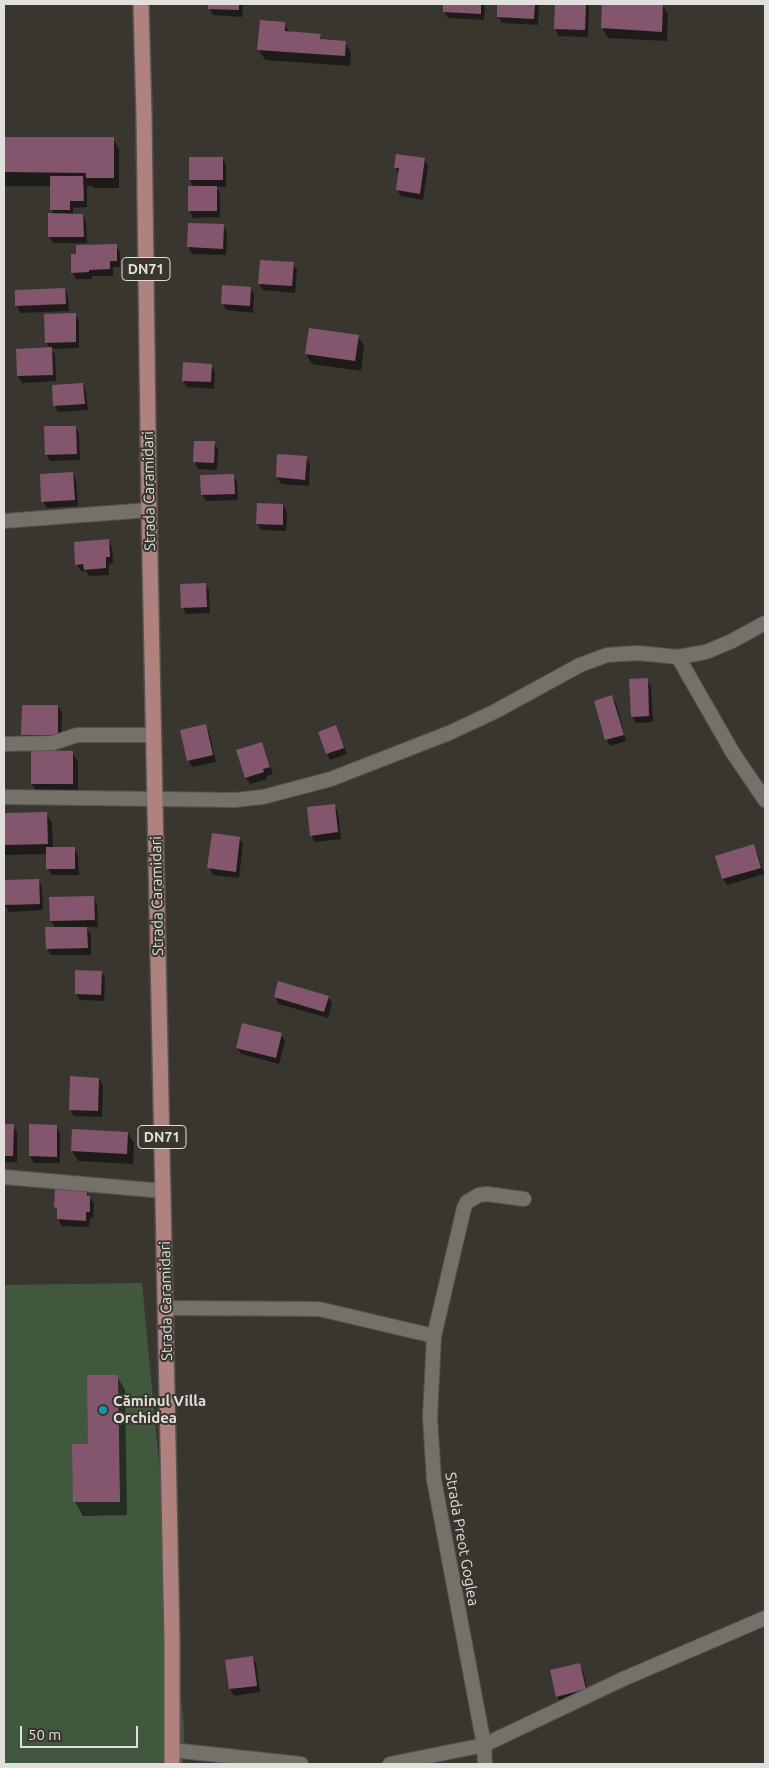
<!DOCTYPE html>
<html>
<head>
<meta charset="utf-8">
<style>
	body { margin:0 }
	#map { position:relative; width:769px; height:1768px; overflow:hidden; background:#393630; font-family:Ubuntu,sans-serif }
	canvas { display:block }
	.frame { position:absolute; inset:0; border:5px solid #e2e0dd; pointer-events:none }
	.scale { position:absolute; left:20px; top:1726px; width:118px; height:22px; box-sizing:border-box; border:2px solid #e2e0dd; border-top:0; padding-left:6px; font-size:15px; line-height:18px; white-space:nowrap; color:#e2e0dd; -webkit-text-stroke:4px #393630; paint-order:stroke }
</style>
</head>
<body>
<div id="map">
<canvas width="769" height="1768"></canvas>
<div class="frame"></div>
<div class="scale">50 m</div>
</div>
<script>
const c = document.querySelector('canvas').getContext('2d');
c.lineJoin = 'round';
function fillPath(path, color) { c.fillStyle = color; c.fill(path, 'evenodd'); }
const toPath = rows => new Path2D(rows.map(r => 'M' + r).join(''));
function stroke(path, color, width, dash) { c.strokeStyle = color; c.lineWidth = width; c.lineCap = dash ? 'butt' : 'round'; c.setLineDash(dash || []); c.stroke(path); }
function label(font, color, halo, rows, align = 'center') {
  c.font = font + ' Ubuntu,sans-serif'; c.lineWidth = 4; c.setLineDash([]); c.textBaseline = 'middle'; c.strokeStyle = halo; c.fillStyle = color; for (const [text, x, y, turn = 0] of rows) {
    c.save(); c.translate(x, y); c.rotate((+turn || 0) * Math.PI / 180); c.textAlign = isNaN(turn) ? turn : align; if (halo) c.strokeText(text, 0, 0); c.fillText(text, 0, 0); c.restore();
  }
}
const green = toPath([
	[142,1283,184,1729,183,1764,4,1764,4,1285]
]);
const shadow = toPath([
	[209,4,243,4,242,17,213,15,209,8],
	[445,4,485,4,484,20,448,18,444,12],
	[498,4,539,4,538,25,502,23,498,17],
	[556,4,588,4,589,6,588,37,559,36,555,29],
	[604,4,662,4,668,14,667,41,608,38,602,28],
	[284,23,290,33,320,35,323,41,345,42,351,53,350,66,265,60,259,50],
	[4,138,113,139,119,149,119,188,94,188,93,186,87,186,87,207,73,208,73,215,83,215,86,222,87,243,53,243,49,236,54,215,52,210,51,186,4,186],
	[222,158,226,165,226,187,216,187,220,194,220,217,193,218,190,211,194,188,190,180],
	[424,159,428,166,423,200,401,196,397,190,399,175,395,167],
	[189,224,223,225,227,232,226,255,192,254,188,247],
	[116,246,120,252,120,267,113,267,113,276,92,276,92,279,76,279,72,272],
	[293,264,297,270,295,293,263,290,259,284],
	[250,288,254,295,253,313,226,310,222,303],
	[64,289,68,296,69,311,20,313,17,306,16,291],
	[75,314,79,321,79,348,51,349,55,355,56,381,22,383,18,376,50,349,46,342],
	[358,336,364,346,361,371,312,364,306,354],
	[211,365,215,372,214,389,187,387,183,380],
	[83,384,86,391,88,410,58,412,55,406],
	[76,427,79,434,80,460,50,461,46,454],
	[214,443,218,449,217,470,198,469,195,462],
	[306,458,310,464,309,486,281,484,277,477],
	[72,473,76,480,78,506,47,508,43,501],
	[233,475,237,482,238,500,206,501,202,495],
	[283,505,287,512,286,531,261,530,257,524],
	[108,541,112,547,113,563,109,564,109,575,89,576,86,571,81,571,77,565],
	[205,584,209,590,210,613,186,614,183,608],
	[647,680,651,686,653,722,636,723,632,716],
	[612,697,616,703,626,741,610,746,606,739],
	[58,706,62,713,61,742,26,741,23,735],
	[205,726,209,732,216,762,192,767,188,760],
	[335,727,347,754,330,760,327,754],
	[261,743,265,750,273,774,266,776,267,779,250,784,246,778],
	[72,752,78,762,78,794,38,794,32,784],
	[334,805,338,812,341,839,315,842,311,835],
	[46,813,52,823,53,848,74,848,78,855,79,875,52,875,48,869,48,854,4,855,4,814],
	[239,838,243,844,239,878,213,875,209,868],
	[753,846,757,852,764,874,727,885,723,879,717,857],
	[38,880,42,887,43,910,9,912,5,905,4,882],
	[93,898,97,904,98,927,86,927,91,935,91,955,51,955,47,948,56,929,51,921],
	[101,972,105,978,104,1001,80,1000,76,994],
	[275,997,328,997,332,1004,328,1018,279,1004],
	[281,1034,285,1041,279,1064,241,1054,237,1048],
	[99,1079,103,1085,102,1117,74,1116,70,1109],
	[4,1125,13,1126,17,1132,17,1162,4,1162],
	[56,1126,60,1133,60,1163,34,1163,30,1156],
	[73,1130,128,1133,134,1143,133,1164,78,1161,72,1151],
	[86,1192,94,1204,93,1218,90,1218,89,1227,62,1226,58,1219,58,1212,56,1207],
	[117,1376,125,1390,127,1515,83,1516,75,1502,74,1445,89,1445],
	[253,1658,256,1664,260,1692,234,1696,230,1689,226,1661],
	[579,1665,583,1671,589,1696,561,1703,557,1696]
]);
const building = toPath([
	[208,4,239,4,239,10,208,9],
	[443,4,481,4,481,14,443,12],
	[497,4,535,4,534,19,497,17],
	[555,4,586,4,585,30,554,29],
	[602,4,663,4,662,32,601,28],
	[260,20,285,22,285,31,321,34,320,39,346,41,345,56,257,50],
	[4,137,114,137,114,178,86,178,86,173,4,172],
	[396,154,425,158,420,194,396,190,399,168,394,168],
	[189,157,223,157,223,180,189,180],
	[50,176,83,176,84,201,70,201,70,210,50,210],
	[188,186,217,186,217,211,188,211],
	[48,213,83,214,84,237,48,237],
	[188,223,224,224,223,249,187,247],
	[117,244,117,261,110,261,110,269,89,270,89,272,71,273,71,254,76,254,76,245],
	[260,260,294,262,292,286,258,284],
	[222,285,251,287,250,306,221,304],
	[65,288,66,304,15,306,15,290],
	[76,313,76,342,45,343,44,314],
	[309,328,359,335,355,361,305,354],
	[52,347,53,375,17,376,16,349],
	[183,362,212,364,211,382,182,381],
	[83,383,85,404,53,406,52,385],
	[44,426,76,426,77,454,45,455],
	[194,441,215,441,214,463,193,462],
	[277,454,307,456,305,480,276,477],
	[73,472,75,500,41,502,40,474],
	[234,474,235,494,201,495,200,475],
	[257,503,283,504,283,525,256,524],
	[109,539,110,557,106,557,106,568,84,570,83,564,75,565,74,542],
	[206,583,207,607,181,608,180,584],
	[648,678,649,716,631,717,629,679],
	[612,695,624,735,605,740,594,701],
	[22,705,58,705,58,735,21,735],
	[206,724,213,755,187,761,180,730],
	[336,725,344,748,326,754,318,732],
	[262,742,270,767,263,769,264,772,245,778,236,750],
	[31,750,73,751,73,784,31,784],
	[335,804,338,832,310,836,307,807],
	[47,812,48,844,4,845,4,813],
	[212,833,240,837,236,872,207,868],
	[754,844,761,868,722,879,715,856],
	[46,847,75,847,75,869,46,869],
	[39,879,40,904,4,905,4,880],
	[94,896,95,920,50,921,49,897],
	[45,927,87,927,88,948,46,949],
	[75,970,102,971,101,995,75,994],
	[278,981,329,996,324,1012,274,997],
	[242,1023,282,1033,276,1058,236,1048],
	[70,1076,99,1078,98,1111,69,1110],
	[4,1124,14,1124,13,1156,4,1156],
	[29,1124,57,1125,57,1157,29,1156],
	[72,1129,128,1132,127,1154,71,1151],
	[55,1189,87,1191,87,1196,90,1196,90,1212,86,1212,86,1221,57,1219,57,1208,54,1207],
	[87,1375,118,1375,120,1502,73,1502,72,1444,88,1444],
	[253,1656,257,1686,229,1689,225,1660],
	[580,1663,586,1689,556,1697,550,1670]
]);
const street = toPath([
	[4,521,149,510],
	[678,657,733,753,765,800],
	[4,744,53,743,77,735,154,735],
	[4,797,235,800,263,797,331,779,449,733,494,712,580,665,607,655,638,653,678,657,706,652,732,641,765,623],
	[4,1177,163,1191],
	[166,1308,319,1309,434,1336],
	[172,1750,301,1764],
	[390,1764,484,1745,623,1679,765,1618],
	[485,1764,484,1745,434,1480,430,1417,434,1336,464,1208,467,1202,479,1195,487,1194,524,1199]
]);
const primary = toPath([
	[141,4,144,115,149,510,172,1641,172,1764]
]);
const markers = [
	[103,1410,5,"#0f9aa8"]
];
const shields = [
	[146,269,48],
	[162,1137,48]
];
const shieldNames = [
	["DN71",146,269],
	["DN71",162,1137]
];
const streetNames = [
	["Strada Caramidari",149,491,-91],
	["Strada Caramidari",157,896,-91],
	["Strada Caramidari",166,1301,-91],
	["Strada Preot Goglea",462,1539,80]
];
const poiNames = [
	["Căminul Villa",113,1401],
	["Orchidea",113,1418]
];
fillPath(green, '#42583e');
fillPath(shadow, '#0007');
fillPath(building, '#83566d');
stroke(street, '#56544f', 16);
stroke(primary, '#56544f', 18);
stroke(street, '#74716b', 14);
stroke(primary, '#af817f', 15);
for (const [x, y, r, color] of markers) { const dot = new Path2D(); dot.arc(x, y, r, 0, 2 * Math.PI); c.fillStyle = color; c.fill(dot); stroke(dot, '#393630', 2); }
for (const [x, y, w] of shields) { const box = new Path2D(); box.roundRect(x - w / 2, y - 11.5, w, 23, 4); c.fillStyle = '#393630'; c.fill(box); stroke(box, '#e2e0dd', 1); }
label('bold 14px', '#e2e0dd', null, shieldNames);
label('15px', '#e2e0dd', '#393630', streetNames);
label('bold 15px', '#e2e0dd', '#393630', poiNames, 'left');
</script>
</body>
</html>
